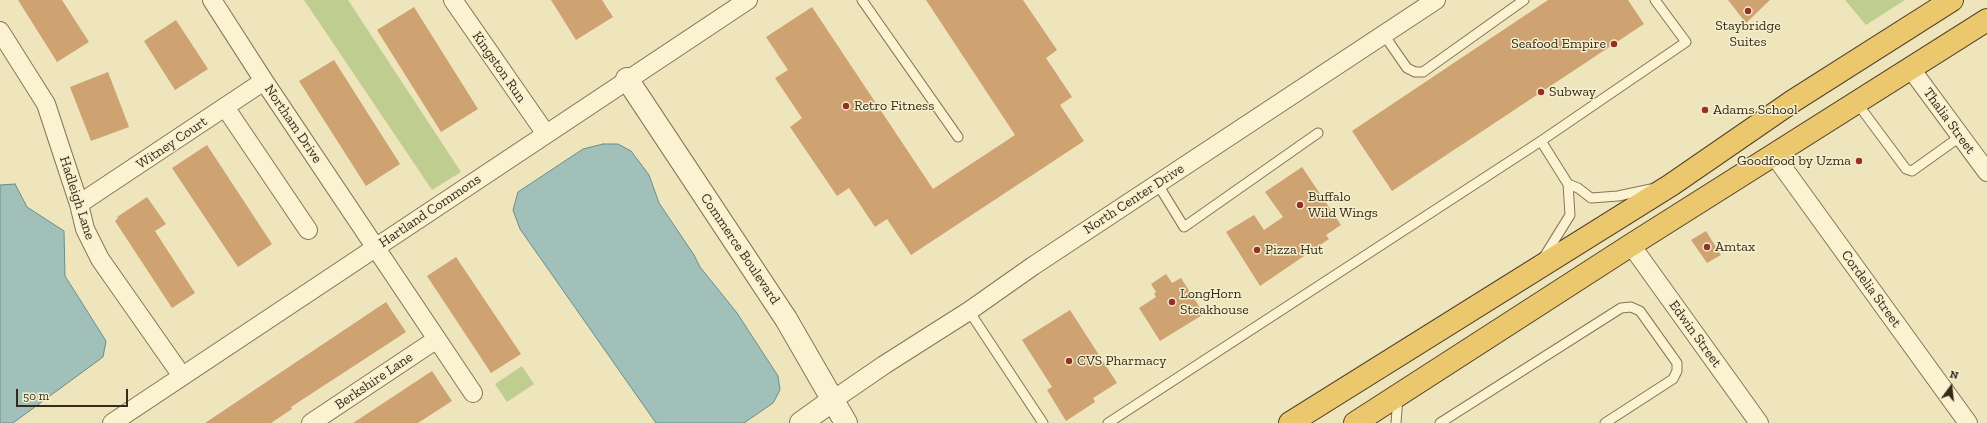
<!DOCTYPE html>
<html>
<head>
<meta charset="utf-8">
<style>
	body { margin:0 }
	#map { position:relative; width:1987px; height:423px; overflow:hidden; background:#efe5bd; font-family:"Zilla Slab",serif }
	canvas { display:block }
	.north { position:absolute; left:1931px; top:367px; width:40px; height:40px; -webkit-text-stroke:3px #f6efcd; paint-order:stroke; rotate:15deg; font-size:11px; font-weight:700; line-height:16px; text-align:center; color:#362b1b }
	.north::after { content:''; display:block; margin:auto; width:14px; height:18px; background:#362b1b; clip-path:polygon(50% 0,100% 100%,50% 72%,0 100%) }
	.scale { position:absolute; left:16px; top:389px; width:112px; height:18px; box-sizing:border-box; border:2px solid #362b1b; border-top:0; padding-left:5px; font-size:12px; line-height:14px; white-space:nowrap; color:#362b1b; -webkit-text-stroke:3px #f6efcd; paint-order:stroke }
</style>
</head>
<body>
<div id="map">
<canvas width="1987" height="423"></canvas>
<div class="north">N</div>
<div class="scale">50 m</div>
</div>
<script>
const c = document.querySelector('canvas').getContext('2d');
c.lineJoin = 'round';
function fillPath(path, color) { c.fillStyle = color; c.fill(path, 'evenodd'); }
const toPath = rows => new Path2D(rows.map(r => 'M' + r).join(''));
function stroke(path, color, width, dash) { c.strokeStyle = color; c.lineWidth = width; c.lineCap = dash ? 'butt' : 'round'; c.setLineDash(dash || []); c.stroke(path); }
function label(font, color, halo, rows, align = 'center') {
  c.font = font + ' "Zilla Slab",serif'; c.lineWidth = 3; c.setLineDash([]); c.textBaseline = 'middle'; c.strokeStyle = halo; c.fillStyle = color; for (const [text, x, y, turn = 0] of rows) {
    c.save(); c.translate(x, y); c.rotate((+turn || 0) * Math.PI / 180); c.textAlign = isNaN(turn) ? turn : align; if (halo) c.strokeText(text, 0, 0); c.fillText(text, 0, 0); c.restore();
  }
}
const green = toPath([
	[304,0,348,0,461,172,432,190],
	[1845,0,1905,0,1866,25],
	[522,366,534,384,507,402,495,384]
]);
const water = toPath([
	[603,144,618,144,631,151,649,175,659,203,694,255,700,267,737,313,778,376,780,390,773,403,744,423,656,423,520,229,513,210,518,192,583,149,603,144],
	[15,184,27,207,64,231,65,276,106,341,103,357,13,423,0,423,0,185,15,184]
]);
const building = toPath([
	[18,0,62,0,89,42,57,62],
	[551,0,602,0,613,17,576,40],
	[926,0,1023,0,1057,50,1046,58,1072,97,1060,105,1084,141,911,255,887,219,875,227,849,188,837,196,790,127,802,118,775,78,788,70,766,37,812,7,933,189,1015,135],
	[1548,0,1628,0,1644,24,1392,191,1352,131],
	[1728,0,1770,0,1746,23],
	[414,7,478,109,441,132,377,30],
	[176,20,208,69,175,90,144,41],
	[334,60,400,164,366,186,299,81],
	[108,72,129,127,91,141,70,87],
	[207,145,272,244,238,267,172,168],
	[1302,167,1341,225,1326,235,1329,239,1260,286,1226,232,1254,215,1264,230,1283,217,1265,192],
	[147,197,166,224,155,231,195,293,172,308,115,221,118,218,117,217],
	[1706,231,1721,255,1707,263,1691,240],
	[456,257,521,354,491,373,427,276],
	[1166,274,1172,283,1181,278,1204,314,1160,341,1139,308,1156,297,1154,294,1156,292,1151,284],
	[386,302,406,332,291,407,292,409,271,423,205,423],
	[1070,310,1117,383,1093,398,1095,402,1066,421,1047,390,1052,387,1022,340],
	[432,371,452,401,418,423,353,423]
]);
const service = toPath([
	[862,0,958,137],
	[1384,35,1407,68,1415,72,1423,72,1524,0],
	[1857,103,1906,169,1912,171,1961,136],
	[1541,141,1568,184,1570,215,1544,257],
	[1157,183,1184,227,1318,133],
	[1568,184,1578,188,1591,198,1618,196,1651,189],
	[969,311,1043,423],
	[1108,423,1541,141,1686,42,1655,0],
	[1396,423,1398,396],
	[1440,423,1621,308,1631,307,1640,311,1677,363,1677,371,1673,379,1605,423]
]);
const minor = toPath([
	[212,0,264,81,473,393],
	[453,0,546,134],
	[0,31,46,104,79,204,85,229,100,259,182,376],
	[1911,69,1987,172],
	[225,107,308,230],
	[1774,155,1968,423],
	[79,204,264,81],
	[1631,245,1759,423],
	[833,400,884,365,969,311,1033,266,1436,0],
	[112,423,748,0],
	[311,423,437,339]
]);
const tertiary = toPath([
	[627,79,786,319,846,423],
	[801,423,833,400]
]);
const trunk = toPath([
	[1290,423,1671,185,1793,101,1952,0],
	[1355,423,1631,245,1987,20]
]);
const markers = [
	[1748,11,4,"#973024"],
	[1614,44,4,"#973024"],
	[1541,92,4,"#973024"],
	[846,106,4,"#973024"],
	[1705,110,4,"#973024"],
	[1859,161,4,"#973024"],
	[1300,205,4,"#973024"],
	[1707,247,4,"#973024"],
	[1257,250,4,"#973024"],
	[1172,302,4,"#973024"],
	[1069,361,4,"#973024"]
];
const poiNames = [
	["Staybridge",1748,26,"center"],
	["Suites",1748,42,"center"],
	["Seafood Empire",1606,44,"right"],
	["Subway",1549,92],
	["Retro Fitness",854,106],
	["Adams School",1713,110],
	["Goodfood by Uzma",1851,161,"right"],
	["Buffalo",1308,197],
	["Wild Wings",1308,213],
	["Amtax",1715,247],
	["Pizza Hut",1265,250],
	["LongHorn",1180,294],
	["Steakhouse",1180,310],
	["CVS Pharmacy",1077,361]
];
const streetNames = [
	["Kingston Run",499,67,55],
	["Thalia Street",1949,121,54],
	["Northam Drive",293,124,56],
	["Witney Court",172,143,-34],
	["Hadleigh Lane",77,198,72],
	["North Center Drive",1134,199,-33],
	["Hartland Commons",430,211,-34],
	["Commerce Boulevard",740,249,56],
	["Cordelia Street",1871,289,54],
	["Edwin Street",1695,334,54],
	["Berkshire Lane",374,381,-34]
];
fillPath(green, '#bfcd91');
fillPath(water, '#a1c0ba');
stroke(water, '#688d88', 1);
fillPath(building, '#cea271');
stroke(service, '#877556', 11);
stroke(minor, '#877556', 20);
stroke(tertiary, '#877556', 24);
stroke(trunk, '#54422b', 24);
stroke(service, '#faf2d0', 9);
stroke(minor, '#faf2d0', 18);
stroke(tertiary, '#faf2d0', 22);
stroke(trunk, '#ebc86e', 22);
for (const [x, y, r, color] of markers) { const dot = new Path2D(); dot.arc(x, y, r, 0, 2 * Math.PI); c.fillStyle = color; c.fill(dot); stroke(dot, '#f6efcd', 1.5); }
label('14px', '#362b1b', '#f6efcd', poiNames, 'left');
label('14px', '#362b1b', '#f6efcd', streetNames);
</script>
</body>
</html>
